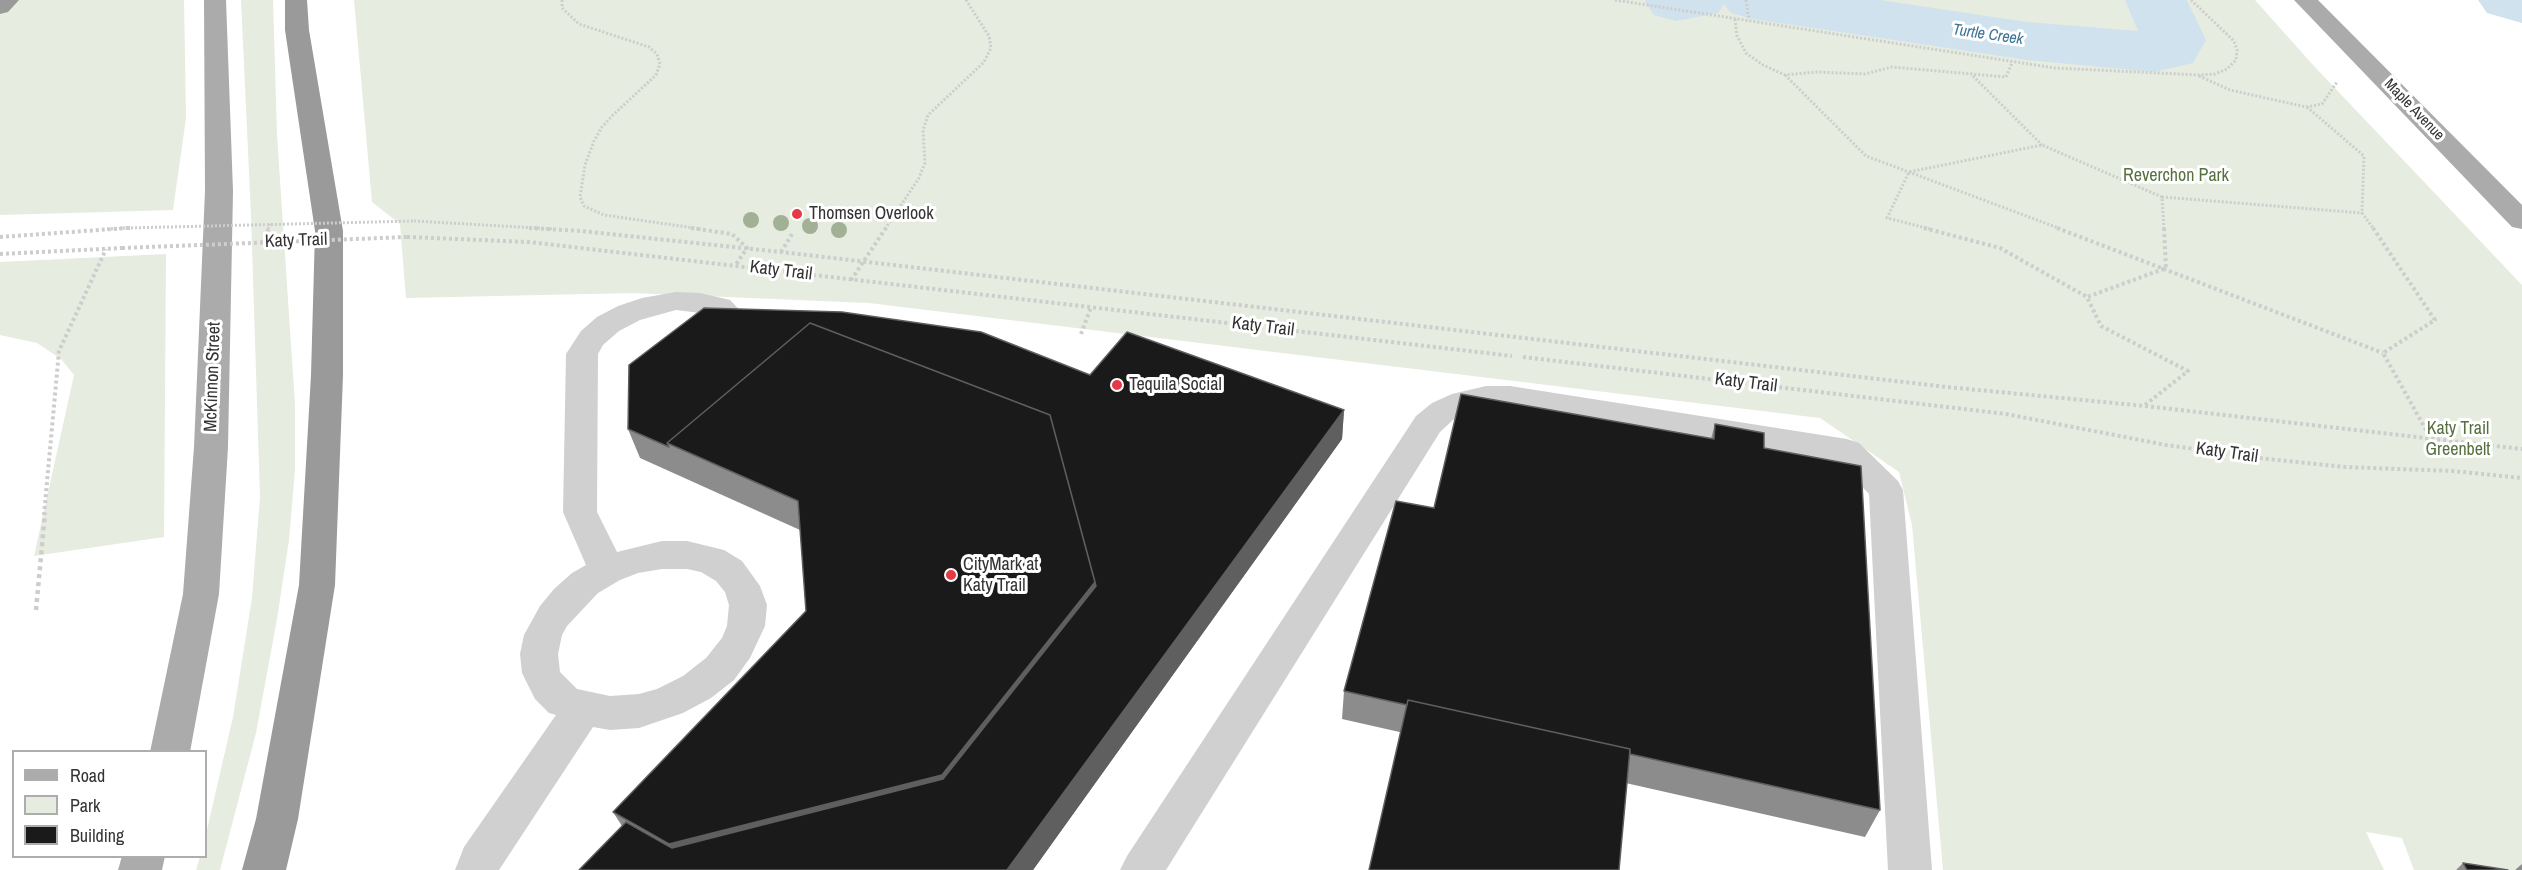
<!DOCTYPE html>
<html>
<head>
<meta charset="utf-8">
<style>
	body { margin:0 }
	#map { position:relative; width:2522px; height:870px; overflow:hidden; background:#fff; font-family:"Archivo Narrow",sans-serif }
	canvas { display:block }
	.legend { position:absolute; left:12px; top:750px; width:195px; height:108px; box-sizing:border-box; background:#fff; border:2px solid #adadad; margin:0; padding:8px 10px; list-style:none; font-size:18px; color:#333 }
	.legend li { display:flex; align-items:center; gap:12px; height:30px }
	.legend b { width:30px; border:2px solid #adadad }
</style>
</head>
<body>
<div id="map">
<canvas width="2522" height="870"></canvas>
<ul class="legend">
<li><b style="height:8px;background:#ababab"></b>Road</li>
<li><b style="height:16px;background:#e6ecdf"></b>Park</li>
<li><b style="height:16px;background:#1a1a1a"></b>Building</li>
</ul>
</div>
<script>
const c = document.querySelector('canvas').getContext('2d');
c.lineJoin = 'round';
function fillPath(path, color) { c.fillStyle = color; c.fill(path, 'evenodd'); }
const toPath = rows => new Path2D(rows.map(r => 'M' + r).join(''));
function stroke(path, color, width, dash) { c.strokeStyle = color; c.lineWidth = width; c.lineCap = dash ? 'butt' : 'round'; c.setLineDash(dash || []); c.stroke(path); }
function label(font, color, halo, rows, align = 'center') {
  c.font = font + ' "Archivo Narrow",sans-serif'; c.lineWidth = 6; c.setLineDash([]); c.textBaseline = 'middle'; c.strokeStyle = halo; c.fillStyle = color; for (const [text, x, y, turn = 0] of rows) {
    c.save(); c.translate(x, y); c.rotate((+turn || 0) * Math.PI / 180); c.textAlign = isNaN(turn) ? turn : align; if (halo) c.strokeText(text, 0, 0); c.fillText(text, 0, 0); c.restore();
  }
}
const green = toPath([
	[0,0,184,0,186,118,173,210,0,215],
	[241,0,273,0,277,135,295,405,295,469,289,540,277,619,256,733,220,870,196,870,200,857,206,856,206,834,233,717,252,598,260,497,251,215],
	[354,0,2255,0,2313,65,2522,285,2522,870,2414,870,2402,838,2366,832,2384,870,1943,870,1912,525,1899,472,1820,418,869,303,633,293,406,298,400,224,372,202],
	[166,254,164,537,34,556,74,375,61,359,37,343,0,335,0,262]
]);
const river = toPath([
	[1646,0,1880,0,2027,22,2138,31,2125,0,2187,0,2206,40,2193,63,2154,72,2027,60,1753,19,1731,13,1724,4,1718,13,1676,21,1654,15,1645,2,1646,0],
	[2478,0,2522,0,2522,23,2487,13,2478,0]
]);
const pathFar2 = toPath([
	[562,0,562,8,579,24,649,47,657,54,660,64,656,75,613,115,602,127,594,141,585,165,580,197,584,206,604,215,701,229],
	[1615,0,2055,68,2199,75,2215,74,2227,69,2236,60,2237,50,2234,41,2191,0],
	[1746,0,1749,20],
	[1735,19,1737,36,1746,53,1763,65,1785,75,1816,72,1865,74,1892,67,2006,77,2012,63],
	[1785,75,1866,156,2061,229],
	[1973,76,2042,145],
	[2199,76,2230,90,2306,107,2322,104,2337,82],
	[2307,107,2364,156,2362,213,2374,229],
	[414,221,554,229],
	[107,229,127,228],
	[268,229,271,224],
	[885,229,919,178,925,163,923,130,928,115,984,62,991,48,989,36,966,0],
	[1930,229,1887,218,1909,172,2042,145,2162,197],
	[2164,229,2162,197,2362,213]
]);
const pathFar1 = toPath([
	[529,228,581,231,781,252,1947,387,2145,406,2522,449],
	[691,228,732,234,747,248,735,266],
	[1924,228,2000,248,2087,297],
	[2057,228,2383,353],
	[2373,228,2435,320,2383,353,2430,437],
	[0,237,127,228],
	[407,237,529,242,1512,356],
	[262,243,269,228],
	[781,252,792,234],
	[0,254,122,248],
	[851,280,886,228],
	[1081,334,1091,307],
	[1523,357,2006,414,2166,445,2259,458,2345,467,2453,471,2522,478],
	[2145,405,2188,371,2101,326,2087,297,2166,268,2164,228],
	[44,515,59,351,106,249]
]);
const path = toPath([
	[36,610,45,513]
]);
const minor = toPath([
	[676,292,700,293,730,300,767,338,763,345,752,348,741,345,708,314,676,310,640,320,619,331,603,345,598,354,597,512,617,552,662,541,687,541,724,550,742,561,760,586,767,605,765,626,750,658,734,680,711,698,683,713,639,728,610,730,593,727,499,870,455,870,464,847,556,715,549,713,535,699,522,673,520,654,524,635,540,606,554,589,572,573,586,565,563,512,566,354,581,331,597,317,618,306,642,298,676,292],
	[662,569,687,569,701,572,716,581,725,592,729,605,727,626,722,638,706,658,683,676,657,689,639,694,610,696,577,689,560,672,558,654,562,635,567,626,598,593,620,580,638,573,662,569],
	[1486,386,1510,386,1847,439,1859,443,1898,481,1903,490,1932,870,1888,870,1869,494,1837,461,1510,408,1486,408,1472,411,1454,419,1440,432,1166,870,1120,870,1127,856,1416,416,1432,403,1452,394,1486,386]
]);
const major = toPath([
	[204,0,226,0,233,191,228,447,219,594,190,752,150,752,183,594,194,447,205,191,204,0],
	[2294,0,2318,0,2522,205,2522,229,2512,227,2294,0],
	[122,856,165,856,162,870,118,870,122,856]
]);
const highway = toPath([
	[0,0,19,0,8,12,0,14,0,0],
	[285,0,307,0,309,30,343,231,343,375,335,585,298,819,286,870,242,870,256,819,299,585,311,375,315,231,285,30,285,0]
]);
const pathBridgeFar1 = toPath([
	[127,228,414,221]
]);
const pathBridge = toPath([
	[127,228,132,228],
	[122,248,407,237]
]);
const trees = [
	[751,220],
	[781,223],
	[810,226],
	[839,230]
];
const wall = toPath([
	[1090,375,1344,410,1342,439,1033,870,579,870,622,826,613,812,806,611,800,530,640,458,628,429],
	[1715,424,1764,448,1880,810,1865,837,1342,719,1344,691,1434,508,1711,439],
	[2463,863,2508,870,2456,870],
	[2522,864,2522,870,2515,870]
]);
const shadedWall = toPath([
	[1344,410,1342,439,1033,870,1007,870],
	[1095,582,1099,615,951,807,684,870,669,844]
]);
const building = toPath([
	[704,308,842,312,981,332,1090,375,1127,332,1344,410,1007,870,579,870,626,822,672,848,943,779,1096,586,1050,415,810,323,667,443,669,447,628,429,629,365,704,308],
	[810,323,1050,415,1095,582,942,775,669,844,613,812,806,611,798,501,667,443,810,323],
	[1461,394,1714,439,1715,424,1764,433,1764,448,1861,466,1880,810,1630,754,1630,749,1408,700,1407,705,1344,691,1396,501,1434,508,1461,394],
	[1408,700,1630,749,1619,870,1369,870,1408,700],
	[2463,863,2508,870,2467,870,2463,863]
]);
const markers = [
	[797,214,6,"#e63946"],
	[1117,385,6,"#e63946"],
	[951,575,6,"#e63946"]
];
const farStreetnames = [
	["Maple Avenue",2414,110,46]
];
const farWaternames = [
	["Turtle Creek",1988,35,8]
];
const parkNames = [
	["Reverchon Park",2176,176],
	["Katy Trail",2458,429],
	["Greenbelt",2458,450]
];
const poiNames = [
	["Thomsen Overlook",809,214],
	["Tequila Social",1129,385],
	["CityMark at",963,565],
	["Katy Trail",963,586]
];
const streetNames = [
	["Katy Trail",296,241,-2],
	["Katy Trail",781,271,7],
	["Katy Trail",1263,327,7],
	["McKinnon Street",213,377,-88],
	["Katy Trail",1746,383,7],
	["Katy Trail",2227,453,8]
];
fillPath(green, '#e6ecdf');
fillPath(river, '#cfe2ee');
stroke(pathFar2, '#cdcdcd', 3, [2, 2]);
stroke(pathFar1, '#cdcdcd', 4, [3, 3]);
stroke(path, '#cdcdcd', 4.5, [4, 4]);
fillPath(minor, '#d0d0d0');
fillPath(major, '#ababab');
fillPath(highway, '#9a9a9a');
stroke(pathBridgeFar1, '#cdcdcd', 3, [2, 2]);
stroke(pathBridge, '#cdcdcd', 4, [3, 3]);
c.fillStyle = '#a2b095';
for (const [x, y] of trees) { c.beginPath(); c.arc(x, y, 8, 0, 2 * Math.PI); c.fill(); }
fillPath(wall, '#8c8c8c');
fillPath(shadedWall, '#5f5f5f');
fillPath(building, '#1a1a1a');
stroke(building, '#5f5f5f', 1.5);
for (const [x, y, r, color] of markers) { const dot = new Path2D(); dot.arc(x, y, r, 0, 2 * Math.PI); c.fillStyle = color; c.fill(dot); stroke(dot, '#fff', 2); }
label('15px', '#333', '#fff', farStreetnames);
label('italic 16px', '#3f7597', '#fff', farWaternames);
label('18px', '#56703f', '#fff', parkNames);
label('18px', '#333', '#fff', poiNames, 'left');
label('18px', '#333', '#fff', streetNames);
</script>
</body>
</html>
